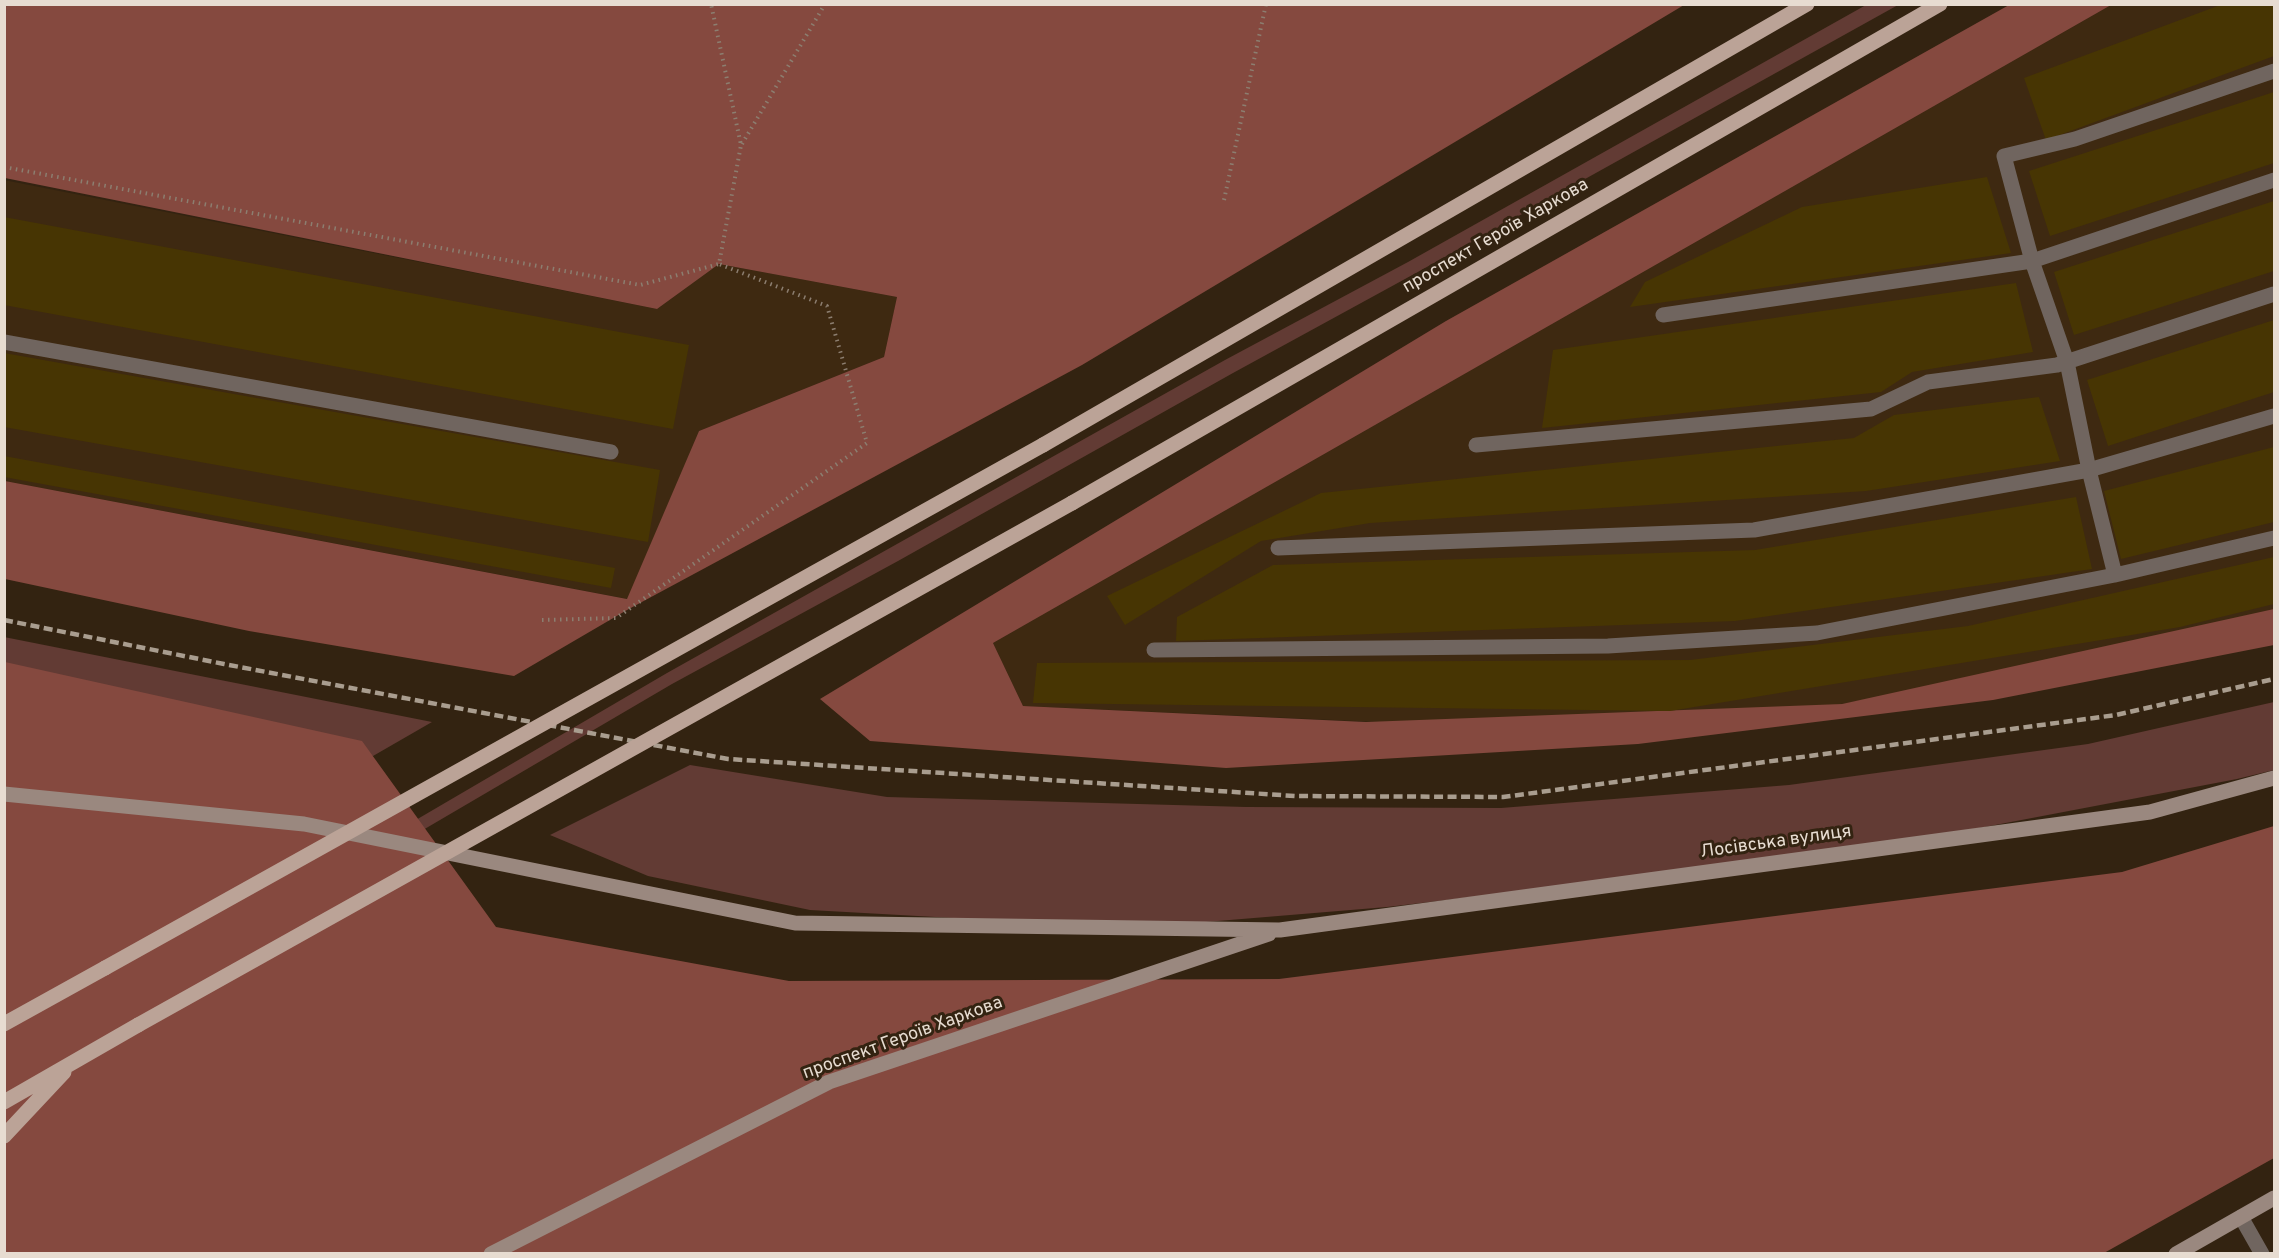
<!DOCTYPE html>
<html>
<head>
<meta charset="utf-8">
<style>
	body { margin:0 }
	#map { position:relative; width:2279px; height:1258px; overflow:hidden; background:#332311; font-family:Overpass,sans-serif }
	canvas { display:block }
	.frame { position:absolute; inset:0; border:6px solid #e7dcd1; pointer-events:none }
</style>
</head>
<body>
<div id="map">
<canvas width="2279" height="1258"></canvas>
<div class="frame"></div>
</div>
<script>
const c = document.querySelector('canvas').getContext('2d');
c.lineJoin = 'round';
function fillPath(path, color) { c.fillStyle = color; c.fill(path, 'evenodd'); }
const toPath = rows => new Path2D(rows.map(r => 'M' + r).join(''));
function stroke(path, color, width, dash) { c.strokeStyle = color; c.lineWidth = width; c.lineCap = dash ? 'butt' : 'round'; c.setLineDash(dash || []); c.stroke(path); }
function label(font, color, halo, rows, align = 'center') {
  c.font = font + ' Overpass,sans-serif'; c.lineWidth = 6; c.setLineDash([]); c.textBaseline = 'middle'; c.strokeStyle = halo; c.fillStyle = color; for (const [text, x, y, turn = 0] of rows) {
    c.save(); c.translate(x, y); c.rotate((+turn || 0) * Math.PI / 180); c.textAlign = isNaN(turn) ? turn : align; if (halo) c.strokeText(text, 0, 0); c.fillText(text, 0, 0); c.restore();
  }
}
const built = toPath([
	[2111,5,2274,5,2274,627,1667,735,1023,706,993,643],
	[4,180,657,309,719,264,897,297,884,357,699,431,628,599,5,481]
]);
const green = toPath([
	[1866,5,1898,5,1416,273,1233,373,898,561,672,684,5,1075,4,1061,667,673,1225,360,1408,262],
	[4,637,432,722,373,756,5,699],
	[2274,702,2274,770,2237,779,1848,853,1387,907,1133,928,810,910,648,876,550,835,690,765,887,797,1246,807,1501,808,1789,785,2088,744]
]);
const forest = toPath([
	[5,4,1684,4,1684,5,1082,365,627,610,514,676,249,631,5,579,5,481,627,599,699,431,884,357,897,297,719,264,657,309,5,178],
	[2009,5,2111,5,993,643,1023,706,1366,722,1842,704,2274,609,2274,645,1993,700,1638,744,1226,768,870,741,820,699,1446,321],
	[5,662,362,741,496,927,789,981,1279,979,2122,872,2274,826,2274,1158,2104,1253,5,1254]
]);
const building = toPath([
	[2223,4,2274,4,2274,56,2046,140,2024,78],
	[2274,92,2274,163,2050,236,2029,171],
	[1987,177,2011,253,1630,307,1645,282,1802,207],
	[2274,201,2274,271,2074,335,2054,272],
	[4,217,689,345,673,429,4,305],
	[2016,283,2033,352,1912,372,1881,392,1542,428,1553,350],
	[2274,320,2274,392,2108,446,2087,380],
	[4,353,660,470,648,542,4,427],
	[2039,397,2060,461,1866,491,1370,523,1261,541,1125,625,1107,596,1321,493,1854,438,1894,415],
	[2274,447,2274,522,2121,559,2104,491],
	[4,456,615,568,611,588,4,477],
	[2076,497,2092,569,1735,621,1176,641,1177,617,1273,565,1755,550],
	[2274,557,2274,604,2180,627,1670,711,1033,703,1037,663,1690,660,1968,626]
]);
const path = toPath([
	[742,144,825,4],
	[4,167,640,285,719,264,741,145,711,4],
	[1224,200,1266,4],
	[542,620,616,618,867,443,827,306,719,264]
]);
const lane = toPath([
	[1663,315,2032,261,2274,180],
	[4,342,611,452],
	[1476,445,1871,409,1928,382,2057,365,2274,294],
	[1278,548,1754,530,2089,470,2274,416],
	[2115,575,2089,470,2067,362,2032,261,2004,156,2075,139,2274,71],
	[1154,650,1608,646,1817,633,2115,575,2274,538]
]);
const street = toPath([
	[2241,1217,2262,1254]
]);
const secondary = toPath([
	[4,794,304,824,795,923,1280,930,2150,812,2274,778],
	[491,1254,829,1082,1269,934],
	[2176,1254,2274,1198]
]);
const primary = toPath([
	[1043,445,1807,4],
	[1072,503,1940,4],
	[4,1024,105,968],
	[4,1102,138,1025],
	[4,1136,64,1072]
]);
const rail = toPath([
	[4,620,224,664,728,759,1295,796,1503,797,2116,715,2274,679]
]);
const primaryBridge = toPath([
	[105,968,1043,445],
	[138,1025,1072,503]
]);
const streetNames = [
	["проспект Героїв Харкова",1496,237,-30],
	["Лосівська вулиця",1776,843,-8],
	["проспект Героїв Харкова",903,1039,-20]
];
fillPath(built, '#3e2911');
fillPath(green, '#623b34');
fillPath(forest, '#85493f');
fillPath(building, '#473503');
stroke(path, '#8c7e70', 4, [1.5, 4.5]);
stroke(lane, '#70655f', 15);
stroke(street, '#70655f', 15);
stroke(secondary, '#9a887f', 15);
stroke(primary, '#bba397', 15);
stroke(rail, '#a99d8f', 4.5, [9, 4.5]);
stroke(primaryBridge, '#bba397', 15);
label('18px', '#e7dcd1', '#332311', streetNames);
</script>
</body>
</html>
